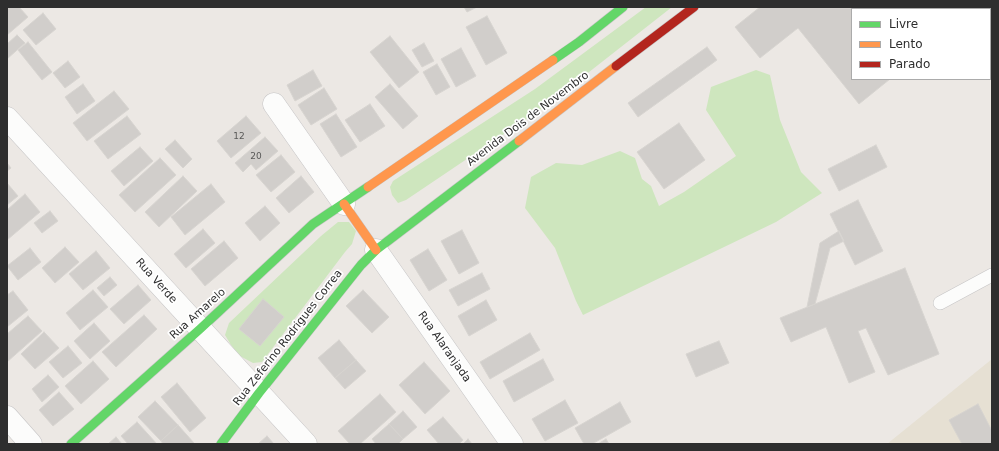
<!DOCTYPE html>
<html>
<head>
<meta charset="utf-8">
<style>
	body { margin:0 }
	#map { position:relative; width:999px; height:451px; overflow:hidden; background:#ece8e4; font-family:"DejaVu Sans",sans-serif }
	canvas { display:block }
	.frame { position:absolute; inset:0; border:8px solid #2e2e2e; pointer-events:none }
	.legend { position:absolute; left:851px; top:8px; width:140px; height:72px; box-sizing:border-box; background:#fff; border:1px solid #ababab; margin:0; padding:5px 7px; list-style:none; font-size:12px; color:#2e2e2e }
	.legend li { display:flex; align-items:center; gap:8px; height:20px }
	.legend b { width:20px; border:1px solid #ababab }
</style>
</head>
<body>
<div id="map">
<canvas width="999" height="451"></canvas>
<div class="frame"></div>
<ul class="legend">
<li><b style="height:5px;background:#63d668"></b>Livre</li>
<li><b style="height:5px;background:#ff974d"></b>Lento</li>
<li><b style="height:5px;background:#b3261e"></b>Parado</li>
</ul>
</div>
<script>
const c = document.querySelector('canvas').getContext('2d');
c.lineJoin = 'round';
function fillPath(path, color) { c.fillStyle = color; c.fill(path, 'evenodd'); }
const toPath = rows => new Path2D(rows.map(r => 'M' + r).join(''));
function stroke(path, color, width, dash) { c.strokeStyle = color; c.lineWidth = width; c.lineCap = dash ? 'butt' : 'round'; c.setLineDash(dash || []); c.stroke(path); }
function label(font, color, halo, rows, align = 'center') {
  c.font = font + ' "DejaVu Sans",sans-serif'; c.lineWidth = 3.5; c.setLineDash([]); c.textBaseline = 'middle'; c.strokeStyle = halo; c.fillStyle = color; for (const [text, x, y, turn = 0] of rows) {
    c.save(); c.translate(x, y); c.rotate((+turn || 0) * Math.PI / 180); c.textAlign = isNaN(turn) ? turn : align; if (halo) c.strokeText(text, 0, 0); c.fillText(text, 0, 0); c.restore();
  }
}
const education = toPath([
	[992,359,992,444,887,444]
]);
const green = toPath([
	[646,7,672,7,547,105,406,200,398,203,392,195,390,187,393,181,535,89],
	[756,70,770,75,780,120,801,172,822,193,776,222,583,315,576,301,555,248,525,208,531,177,556,163,582,165,620,151,635,158,642,179,651,186,659,206,684,192,736,156,706,110,711,87],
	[338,222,349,222,356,231,352,244,345,252,262,362,253,363,240,356,231,345,225,335,229,323,321,236]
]);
const building = toPath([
	[8,7,19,7,28,17,7,35,7,8,8,7],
	[464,7,477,7,467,12,464,7],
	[760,7,890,7,891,9,852,9,852,79,890,79,859,104,798,28,760,58,735,27,760,7],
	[43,13,56,29,36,45,23,30,43,13],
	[487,16,507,53,486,65,466,27,487,16],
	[17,35,25,43,7,59,7,44,17,35],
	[390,36,419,72,399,88,370,52,390,36],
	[28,42,52,72,42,80,18,50,28,42],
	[424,43,434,61,422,67,412,50,424,43],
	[707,47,717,60,638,117,628,103,707,47],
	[461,48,476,76,456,87,441,59,461,48],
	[68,61,80,77,65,88,53,73,68,61],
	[437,64,450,87,436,95,423,72,437,64],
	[313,70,322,86,295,101,287,85,313,70],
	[83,84,95,101,77,114,65,97,83,84],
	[390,84,418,116,403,129,375,97,390,84],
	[324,88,337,109,311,125,298,105,324,88],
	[114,91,129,109,87,141,73,123,114,91],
	[370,104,385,126,360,142,345,120,370,104],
	[336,114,357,147,341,157,320,124,336,114],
	[127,116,141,134,108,159,94,141,127,116],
	[246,116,261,133,231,158,217,141,246,116],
	[679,123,705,160,664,189,637,152,679,123],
	[265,137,278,151,256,170,251,164,243,172,235,163,265,137],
	[175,140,192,159,183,168,165,149,175,140],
	[876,145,887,167,839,191,828,169,876,145],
	[140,147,153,161,124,186,111,171,140,147],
	[281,155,295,172,271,192,256,175,281,155],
	[160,158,176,175,135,212,119,195,160,158],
	[7,163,11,168,7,171,7,163],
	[183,176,197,191,159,227,145,212,183,176],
	[301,176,314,192,289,213,276,198,301,176],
	[7,183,18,196,7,205,7,183],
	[211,184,225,202,185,235,171,217,211,184],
	[25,194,40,212,7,240,7,210,25,194],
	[858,200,883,251,855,265,830,214,858,200],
	[265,206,280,223,260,241,245,223,265,206],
	[50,211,58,221,42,233,34,223,50,211],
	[203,229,215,243,186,268,174,254,203,229],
	[462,230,479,263,459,274,441,241,462,230],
	[839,231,844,241,830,248,815,304,807,307,820,243,839,231],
	[224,241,238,258,205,286,191,269,224,241],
	[65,247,79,262,55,283,42,268,65,247],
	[30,248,41,262,18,280,7,266,30,248],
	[428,249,447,280,429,291,410,260,428,249],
	[96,251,110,268,83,290,69,274,96,251],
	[905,268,939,354,888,375,866,328,858,331,875,372,849,383,826,327,791,342,780,318,905,268],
	[482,273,490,289,458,306,449,290,482,273],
	[110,277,117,285,104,296,97,288,110,277],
	[138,285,151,300,124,324,110,309,138,285],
	[93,290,108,307,80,330,66,313,93,290],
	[363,290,389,317,372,333,346,306,363,290],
	[13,291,28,310,7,327,7,295,13,291],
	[263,299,284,317,260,346,239,329,263,299],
	[486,300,497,320,469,336,458,316,486,300],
	[144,315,157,329,116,367,102,352,144,315],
	[28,316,42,331,7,362,7,334,28,316],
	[94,323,110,341,90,359,74,341,94,323],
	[44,332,59,348,35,369,21,354,44,332],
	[530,333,540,350,490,379,480,362,530,333],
	[339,340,356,360,335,378,318,358,339,340],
	[719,341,729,363,696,377,686,354,719,341],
	[68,346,82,363,63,378,49,362,68,346],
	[543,359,554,380,514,402,503,381,543,359],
	[356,360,366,371,345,389,335,378,356,360],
	[93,361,109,379,81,404,65,386,93,361],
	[424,362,450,391,425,414,399,385,424,362],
	[48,375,59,387,42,402,32,389,48,375],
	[177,383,206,418,190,432,161,397,177,383],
	[59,392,74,409,53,426,39,410,59,392],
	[380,394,396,412,360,444,350,444,338,431,380,394],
	[565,400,578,423,545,441,532,419,565,400],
	[155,401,178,425,161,441,138,417,155,401],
	[620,402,631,422,592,444,584,444,575,428,620,402],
	[978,404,992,431,992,444,962,444,949,420,978,404],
	[403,411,417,427,403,439,389,424,403,411],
	[443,417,463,440,459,444,439,444,427,430,443,417],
	[137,422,157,444,128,444,121,436,137,422],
	[389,424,403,439,398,444,376,444,372,439,389,424],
	[178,425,194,443,193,444,163,444,161,441,178,425],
	[267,436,274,444,258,444,267,436],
	[116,437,122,444,108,444,116,437],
	[468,439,472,444,463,444,468,439],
	[606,439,609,444,598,444,606,439]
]);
const lane = toPath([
	[940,303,992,275]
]);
const street = toPath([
	[274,104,344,204],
	[7,118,306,444],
	[376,250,512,444],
	[7,417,31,444]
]);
const fast = toPath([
	[990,42,992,41],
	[990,58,992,64],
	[553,60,579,42,623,7],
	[71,444,200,329,313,224,368,187],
	[221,444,259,393,361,265,376,250,519,141]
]);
const slow = toPath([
	[519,141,616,66],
	[368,187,553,60],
	[344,204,376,250]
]);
const jam = toPath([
	[973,7,973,9],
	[616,66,694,7]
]);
const numberNames = [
	["12",239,137],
	["20",256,157]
];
const streetNames = [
	["Avenida Dois de Novembro",528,119,-37],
	["Rua Verde",156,281,48],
	["Rua Amarelo",198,314,-42],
	["Rua Zeferino Rodrigues Correa",288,338,-52],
	["Rua Alaranjada",444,347,55]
];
fillPath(education, '#e6e0d3');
fillPath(green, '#cee6be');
fillPath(building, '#d1cecb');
stroke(building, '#d7d4d0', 1);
stroke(lane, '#c5c4c5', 14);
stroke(street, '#c5c4c5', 23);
stroke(fast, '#c5c4c5', 10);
stroke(slow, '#c5c4c5', 10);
stroke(jam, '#c5c4c5', 10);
stroke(lane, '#fcfcfb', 13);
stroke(street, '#fcfcfb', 22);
stroke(fast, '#63d668', 9);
stroke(slow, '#ff974d', 9);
stroke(jam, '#b3261e', 9);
label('9px', '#585857', null, numberNames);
label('11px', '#2e2e2e', '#fff', streetNames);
</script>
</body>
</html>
